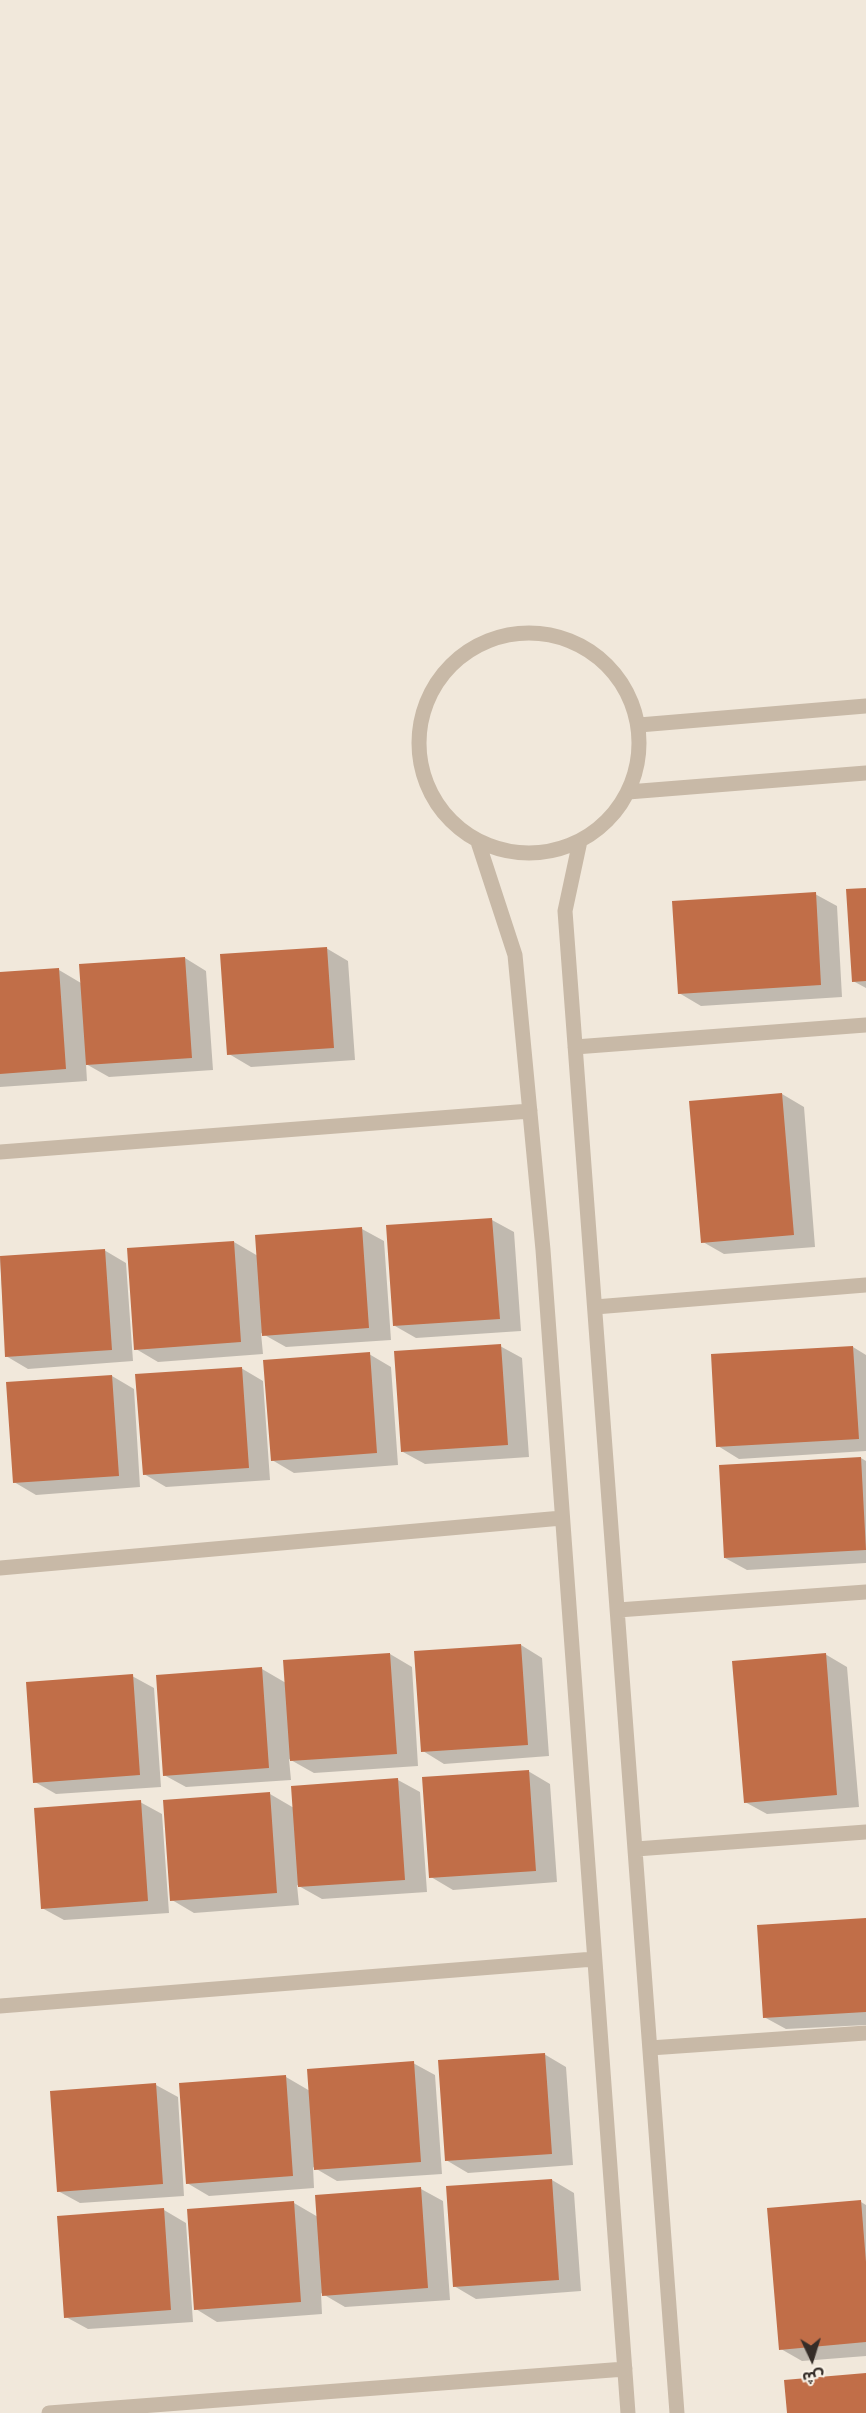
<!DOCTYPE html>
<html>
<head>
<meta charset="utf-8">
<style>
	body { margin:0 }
	#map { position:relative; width:866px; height:2413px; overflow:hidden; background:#f1e8db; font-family:Raleway,"Noto Sans Arabic",sans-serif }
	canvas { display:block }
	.north { position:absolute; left:782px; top:2329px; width:60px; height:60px; -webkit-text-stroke:4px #f9f2e7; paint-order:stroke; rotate:176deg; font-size:16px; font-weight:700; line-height:24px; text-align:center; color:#352d28 }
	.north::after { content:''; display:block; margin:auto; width:21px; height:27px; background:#352d28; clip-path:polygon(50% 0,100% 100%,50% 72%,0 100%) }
</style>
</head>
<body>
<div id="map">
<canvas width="866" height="2413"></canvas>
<div class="north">ش</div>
</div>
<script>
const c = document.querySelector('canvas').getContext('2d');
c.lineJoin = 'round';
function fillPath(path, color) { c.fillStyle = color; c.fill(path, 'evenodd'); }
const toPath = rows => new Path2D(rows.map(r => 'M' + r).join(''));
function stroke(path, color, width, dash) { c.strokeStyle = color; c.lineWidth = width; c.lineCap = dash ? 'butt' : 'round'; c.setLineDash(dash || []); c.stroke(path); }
const shadow = toPath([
	[866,889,866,988,853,981],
	[815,894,837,906,842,997,701,1006,679,993],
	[326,948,348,961,355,1060,251,1067,229,1054],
	[185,958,206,971,213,1070,109,1077,86,1064,87,1081,0,1087,0,974,59,970,81,983],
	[782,1094,804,1107,815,1247,724,1254,703,1242],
	[492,1220,514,1232,521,1331,416,1338,395,1326],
	[362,1229,384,1241,391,1340,286,1347,261,1333,263,1354,158,1362,136,1349,234,1242,258,1256],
	[104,1250,126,1263,133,1361,28,1369,6,1356,0,1257],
	[500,1346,522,1358,529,1457,425,1464,403,1452],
	[853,1347,866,1355,866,1451,739,1459,718,1446],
	[369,1354,391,1367,398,1465,294,1473,272,1460],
	[241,1368,263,1381,270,1480,166,1487,144,1474],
	[112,1376,134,1389,140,1487,36,1495,14,1482],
	[861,1458,866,1461,866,1563,747,1570,725,1558],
	[521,1645,542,1658,549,1756,444,1764,423,1751],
	[390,1654,412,1667,418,1766,314,1773,289,1759,291,1780,186,1787,164,1775,262,1669,286,1683],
	[825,1654,847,1667,859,1807,767,1814,745,1802],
	[132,1676,154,1688,161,1787,56,1794,35,1782],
	[528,1771,550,1784,557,1882,453,1890,431,1877],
	[398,1780,420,1792,427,1892,322,1899,297,1885,299,1905,194,1913,172,1900,270,1794,294,1808],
	[140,1802,162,1814,169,1913,64,1920,42,1908],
	[866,1920,866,2025,786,2029,764,2017],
	[544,2054,566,2067,573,2165,468,2173,446,2160],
	[413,2063,435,2075,442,2174,337,2181,313,2167,314,2188,209,2196,187,2183,286,2077,310,2091],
	[156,2085,178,2097,184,2196,80,2203,58,2191],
	[552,2180,574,2193,581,2291,476,2299,454,2286],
	[421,2189,443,2201,450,2300,345,2307,321,2293,322,2314,217,2322,196,2309,294,2203,318,2217],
	[861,2202,866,2205,866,2356,802,2361,781,2349],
	[164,2210,186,2223,193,2322,88,2329,66,2317]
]);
const building = toPath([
	[866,888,866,981,852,982,846,889],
	[816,892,821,985,678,994,672,901],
	[327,947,334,1048,227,1055,220,954],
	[185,957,192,1058,86,1065,79,964],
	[59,968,66,1069,0,1074,0,972],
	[782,1093,794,1235,701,1243,689,1101],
	[492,1218,500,1319,393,1326,386,1225],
	[362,1227,369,1328,262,1336,255,1235],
	[234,1241,241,1342,134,1350,127,1248],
	[105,1249,112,1350,5,1357,0,1256],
	[501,1344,508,1445,401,1452,394,1351],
	[853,1346,859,1439,716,1447,711,1354],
	[370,1352,377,1453,271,1461,263,1360],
	[242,1367,249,1468,143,1475,135,1374],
	[112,1375,119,1476,13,1483,6,1382],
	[861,1457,866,1550,724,1558,719,1465],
	[521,1644,528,1745,421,1752,414,1651],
	[390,1653,397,1754,290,1761,283,1660],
	[826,1653,837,1795,744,1803,732,1661],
	[262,1667,269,1768,163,1776,156,1675],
	[133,1674,140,1775,33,1783,26,1682],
	[529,1770,536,1871,429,1878,422,1777],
	[398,1778,405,1880,298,1887,291,1786],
	[270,1792,277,1893,170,1901,163,1800],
	[141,1800,148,1901,41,1909,34,1808],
	[866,1918,866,2012,763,2018,757,1925],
	[545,2053,552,2154,445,2161,438,2060],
	[414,2061,421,2162,314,2170,307,2069],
	[286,2075,293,2176,186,2184,179,2083],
	[156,2083,163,2184,57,2192,50,2091],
	[552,2179,559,2280,453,2287,446,2186],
	[421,2187,428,2288,322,2296,315,2195],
	[861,2200,866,2262,866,2342,779,2350,767,2208],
	[294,2201,301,2302,194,2310,187,2209],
	[164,2208,171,2310,64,2318,57,2216],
	[866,2373,866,2413,787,2413,784,2380]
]);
const street = toPath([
	'419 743a110 110 0 1 1 220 0a110 110 0 1 1-220 0Z',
	[639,725,866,706],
	[628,792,866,773],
	[580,841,565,911,677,2413],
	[478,842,515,955,543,1250,628,2413],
	[575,1047,866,1025],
	[0,1152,530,1111],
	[595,1307,866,1285],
	[0,1568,562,1518],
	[618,1610,866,1592],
	[636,1849,866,1832],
	[0,2006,594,1959],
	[650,2048,866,2033],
	[49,2413,625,2369]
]);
fillPath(shadow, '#0003');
fillPath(building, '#c16e48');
stroke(street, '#c8b9a7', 15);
</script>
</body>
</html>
